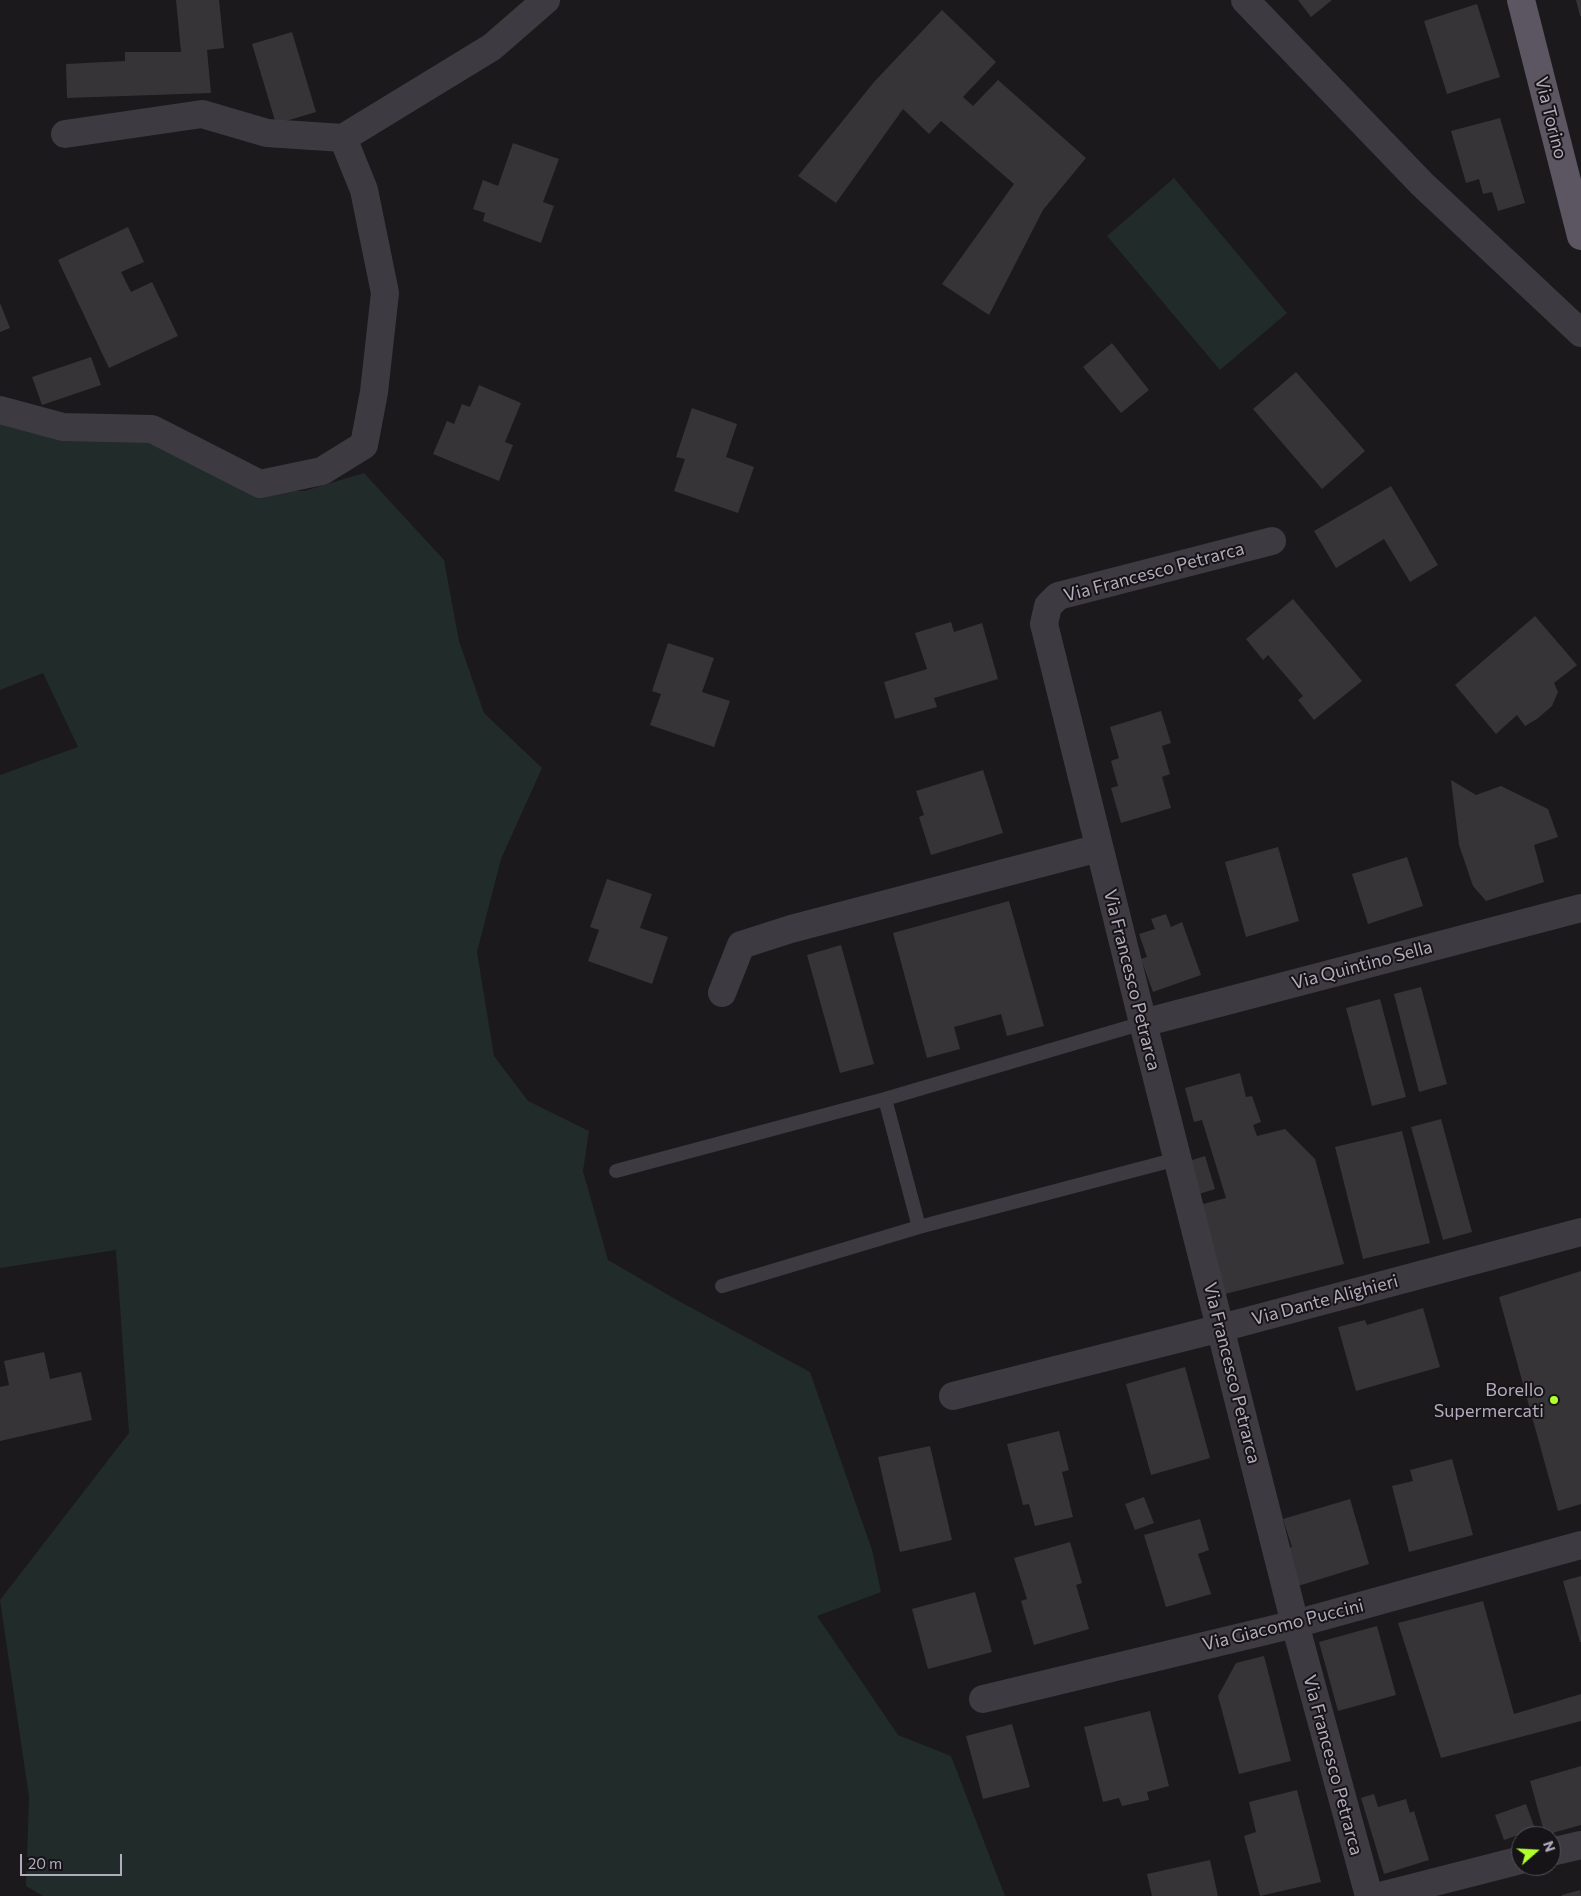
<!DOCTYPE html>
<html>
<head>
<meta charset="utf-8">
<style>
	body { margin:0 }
	#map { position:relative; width:1581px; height:1896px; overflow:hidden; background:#1b191c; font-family:Commissioner,sans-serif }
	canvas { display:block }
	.north { position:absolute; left:1511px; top:1826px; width:50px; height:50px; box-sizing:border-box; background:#161417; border:1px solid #545059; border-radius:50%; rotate:71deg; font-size:14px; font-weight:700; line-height:20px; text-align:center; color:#b2abbd }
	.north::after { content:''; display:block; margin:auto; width:18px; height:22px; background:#b0ff2f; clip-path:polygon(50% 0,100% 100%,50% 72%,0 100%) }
	.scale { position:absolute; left:20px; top:1854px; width:102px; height:22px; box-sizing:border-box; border:2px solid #b2abbd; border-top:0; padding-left:6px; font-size:15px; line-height:18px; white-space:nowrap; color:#b2abbd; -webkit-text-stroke:4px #161417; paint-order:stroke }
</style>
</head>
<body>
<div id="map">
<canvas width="1581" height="1896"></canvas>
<div class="north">N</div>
<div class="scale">20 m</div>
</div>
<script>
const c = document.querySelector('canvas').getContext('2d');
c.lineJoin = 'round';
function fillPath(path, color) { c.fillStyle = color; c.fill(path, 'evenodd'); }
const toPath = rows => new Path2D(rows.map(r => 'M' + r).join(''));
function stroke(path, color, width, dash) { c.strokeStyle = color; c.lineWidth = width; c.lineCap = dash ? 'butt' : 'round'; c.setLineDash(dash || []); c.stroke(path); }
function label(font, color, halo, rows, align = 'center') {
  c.font = font + ' Commissioner,sans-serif'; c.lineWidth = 4; c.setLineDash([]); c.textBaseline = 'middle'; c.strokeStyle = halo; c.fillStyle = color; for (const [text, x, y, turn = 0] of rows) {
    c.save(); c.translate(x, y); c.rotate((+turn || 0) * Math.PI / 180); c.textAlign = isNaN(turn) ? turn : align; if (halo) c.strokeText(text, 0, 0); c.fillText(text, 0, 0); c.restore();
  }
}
const green = toPath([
	[1174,178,1287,313,1220,370,1107,236],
	[0,416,149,439,257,491,304,491,364,473,444,560,459,641,484,713,542,768,501,859,477,952,494,1056,528,1101,589,1131,583,1171,608,1260,677,1300,810,1372,872,1550,881,1592,817,1616,898,1735,951,1756,1005,1896,43,1896,26,1886,29,1797,0,1600,129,1433,116,1250,0,1268,0,775,78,747,43,673,0,690]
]);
const building = toPath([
	[176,0,219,0,224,48,207,50,211,93,67,98,66,64,125,61,125,52,181,52],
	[1298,0,1332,0,1311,17],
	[1576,0,1581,0,1581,16,1580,16],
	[1477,4,1500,77,1447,94,1424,21],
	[942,10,996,62,963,97,973,106,998,80,1086,158,1043,210,989,315,942,284,1014,184,941,121,929,134,903,109,836,203,798,176,874,82],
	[292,32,316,112,276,124,252,44],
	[1500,118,1525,203,1498,211,1492,192,1483,194,1479,179,1466,183,1451,131],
	[513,143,559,159,543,202,554,206,541,243,483,221,485,213,473,209,483,180,498,186],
	[128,227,144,262,121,272,131,292,152,282,178,336,109,368,58,260],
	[0,303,10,328,0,332],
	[1112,343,1149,390,1121,413,1083,367],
	[91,357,101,385,42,405,32,377],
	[1296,372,1365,451,1322,489,1253,409],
	[479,385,521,403,505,442,513,445,499,481,433,454,447,421,454,424,462,404,470,407],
	[692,408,737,424,726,457,754,467,738,513,674,491,685,459,676,457],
	[1391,486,1438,565,1410,582,1384,539,1336,568,1314,531],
	[1293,599,1362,681,1314,720,1298,700,1303,696,1268,655,1263,660,1246,639],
	[1535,616,1577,665,1554,683,1558,692,1552,706,1537,719,1525,726,1517,715,1496,734,1455,685],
	[951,622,954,632,982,623,998,679,934,698,937,707,895,719,884,682,927,669,915,633],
	[668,643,714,658,702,692,730,701,714,747,650,725,661,694,652,691],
	[1161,711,1171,743,1162,746,1170,774,1162,777,1171,808,1121,823,1111,788,1118,786,1111,761,1119,758,1110,727],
	[983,770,1003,833,931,855,919,817,924,815,916,791],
	[1451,780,1476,795,1501,786,1548,809,1558,837,1534,845,1544,882,1486,901,1473,886,1459,845],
	[1278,847,1299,921,1246,937,1225,862],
	[1407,857,1423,906,1368,924,1352,874],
	[607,879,652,894,640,928,668,937,652,984,588,961,599,930,590,927],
	[1009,901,1044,1026,1007,1036,1001,1014,954,1027,960,1049,927,1058,893,933],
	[1166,914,1171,927,1182,922,1201,975,1153,992,1141,959,1147,957,1139,934,1155,929,1151,919],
	[841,945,874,1064,840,1073,807,955],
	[1421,987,1447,1084,1419,1092,1394,994],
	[1380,999,1406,1097,1372,1106,1346,1008],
	[1240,1073,1246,1097,1252,1096,1261,1122,1253,1125,1257,1136,1285,1129,1315,1159,1344,1264,1225,1294,1199,1205,1226,1198,1202,1120,1194,1122,1185,1088],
	[1441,1119,1472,1232,1443,1240,1411,1127],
	[1402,1131,1430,1243,1363,1259,1335,1147],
	[1205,1156,1215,1189,1199,1194,1189,1161],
	[1581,1271,1581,1504,1558,1511,1499,1297],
	[1423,1308,1440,1367,1356,1391,1338,1327,1365,1320,1367,1325],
	[44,1352,50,1379,81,1372,92,1420,0,1441,0,1387,9,1385,4,1361],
	[1185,1367,1210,1458,1151,1475,1126,1384],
	[1059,1431,1069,1470,1062,1472,1073,1517,1035,1526,1029,1504,1023,1505,1007,1444],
	[930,1446,952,1540,900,1552,878,1457],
	[1452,1459,1473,1535,1409,1552,1392,1486,1413,1481,1410,1470],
	[1144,1497,1154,1523,1135,1530,1125,1504],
	[1350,1499,1369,1564,1298,1586,1287,1548,1292,1547,1283,1519],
	[1200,1519,1209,1550,1198,1554,1211,1594,1166,1607,1144,1535],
	[1070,1542,1082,1583,1076,1585,1089,1629,1034,1645,1021,1601,1027,1599,1014,1558],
	[1581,1576,1581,1642,1580,1642,1563,1581],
	[975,1592,992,1652,928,1669,912,1609],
	[1483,1601,1514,1714,1581,1694,1581,1721,1441,1758,1398,1623],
	[1377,1626,1396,1695,1338,1711,1319,1642],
	[1264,1656,1291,1761,1239,1774,1218,1696,1236,1663],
	[1150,1711,1169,1786,1147,1792,1149,1800,1122,1806,1119,1798,1103,1802,1084,1727],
	[1012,1724,1030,1787,983,1799,966,1736],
	[1581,1766,1581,1825,1545,1835,1530,1781],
	[1297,1790,1321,1882,1260,1896,1244,1836,1256,1832,1249,1802],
	[1374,1794,1378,1807,1406,1799,1410,1813,1414,1811,1429,1860,1384,1874,1361,1798],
	[1526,1804,1535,1829,1504,1840,1495,1815],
	[1210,1860,1218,1896,1152,1896,1147,1874],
	[1580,1890,1581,1896,1562,1896,1562,1895]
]);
const lane = toPath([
	[616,1171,885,1099,1143,1023],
	[919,1227,1177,1159],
	[722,1286,919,1227,885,1099]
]);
const street = toPath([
	[1245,0,1422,184,1581,333],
	[65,134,202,114,267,133,343,138],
	[0,410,63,427,152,429,260,484,322,471,364,445,374,392,385,293,364,190,343,138,492,47,546,0],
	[1272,541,1058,596,1048,606,1044,624,1143,1023,1295,1624,1369,1896],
	[722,993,741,945,791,929,1099,848],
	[1143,1023,1581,908],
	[953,1396,1221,1328,1581,1232],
	[983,1699,1295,1624,1581,1545],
	[1551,1852,1581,1845],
	[1380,1896,1521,1860]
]);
const primary = toPath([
	[1521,0,1581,236]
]);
const markers = [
	[1554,1400,5,"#b0ff2f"]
];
const streetNames = [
	["Via Torino",1551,118,76],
	["Via Francesco Petrarca",1154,572,-15],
	["Via Quintino Sella",1362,965,-15],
	["Via Francesco Petrarca",1132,980,76],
	["Via Dante Alighieri",1325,1300,-15],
	["Via Francesco Petrarca",1232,1373,76],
	["Via Giacomo Puccini",1283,1625,-14],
	["Via Francesco Petrarca",1333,1765,75]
];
const poiNames = [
	["Borello",1544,1390],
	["Supermercati",1544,1411]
];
fillPath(green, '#212b29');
fillPath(building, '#373438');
stroke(lane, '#3e3a42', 14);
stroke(street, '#3e3a42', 28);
stroke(primary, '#5b5661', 28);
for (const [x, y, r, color] of markers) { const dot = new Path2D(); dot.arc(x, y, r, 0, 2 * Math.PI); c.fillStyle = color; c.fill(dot); stroke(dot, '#161417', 2); }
label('18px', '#b2abbd', '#161417', streetNames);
label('18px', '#b2abbd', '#161417', poiNames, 'right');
</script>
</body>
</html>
